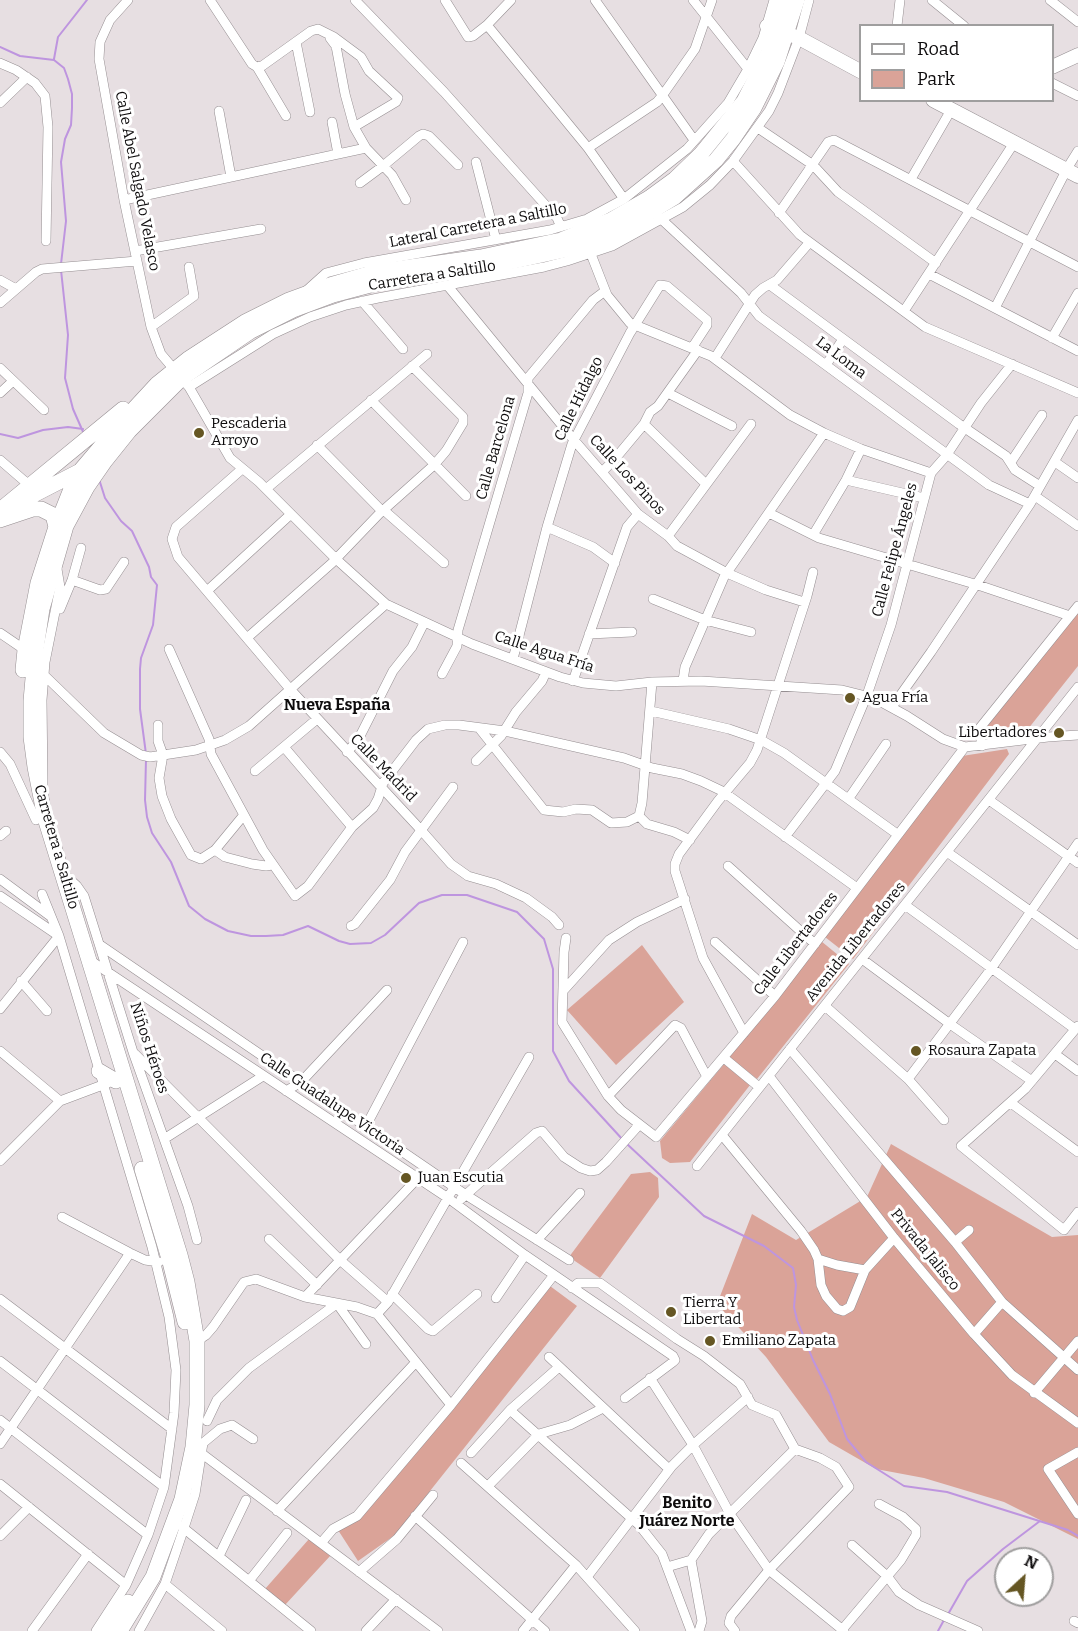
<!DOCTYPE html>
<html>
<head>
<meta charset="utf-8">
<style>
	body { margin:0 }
	#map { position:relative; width:1078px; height:1631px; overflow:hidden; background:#e7dfe2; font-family:Bitter,serif }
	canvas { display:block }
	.legend { position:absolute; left:859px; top:24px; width:195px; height:78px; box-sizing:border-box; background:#fff; border:2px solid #9f9e9e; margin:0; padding:8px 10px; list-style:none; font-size:18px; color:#0e0c0d }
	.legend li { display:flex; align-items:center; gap:12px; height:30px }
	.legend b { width:30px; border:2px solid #9f9e9e }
	.north { position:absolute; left:994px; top:1547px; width:60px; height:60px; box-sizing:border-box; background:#fff; border:2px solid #9f9e9e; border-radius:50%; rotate:26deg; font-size:16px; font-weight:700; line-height:24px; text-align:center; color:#0e0c0d }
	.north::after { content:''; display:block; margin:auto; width:21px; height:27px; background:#655623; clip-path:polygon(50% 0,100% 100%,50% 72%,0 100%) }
</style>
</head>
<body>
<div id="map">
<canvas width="1078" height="1631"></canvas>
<ul class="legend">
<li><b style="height:8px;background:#fff"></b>Road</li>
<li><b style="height:16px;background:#daa398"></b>Park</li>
</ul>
<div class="north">N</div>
</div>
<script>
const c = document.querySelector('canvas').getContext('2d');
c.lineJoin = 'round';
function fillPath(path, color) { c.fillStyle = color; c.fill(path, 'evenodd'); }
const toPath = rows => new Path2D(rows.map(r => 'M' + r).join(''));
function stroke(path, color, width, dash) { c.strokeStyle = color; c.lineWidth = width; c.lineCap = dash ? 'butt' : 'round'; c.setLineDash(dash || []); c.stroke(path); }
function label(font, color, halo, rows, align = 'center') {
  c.font = font + ' Bitter,serif'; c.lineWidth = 6; c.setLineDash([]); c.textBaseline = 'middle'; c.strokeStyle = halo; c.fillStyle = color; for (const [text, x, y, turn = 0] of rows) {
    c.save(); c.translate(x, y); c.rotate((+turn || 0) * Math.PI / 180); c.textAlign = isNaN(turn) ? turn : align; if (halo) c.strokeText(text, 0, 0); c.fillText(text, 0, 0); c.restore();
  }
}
const green = toPath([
	[1078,612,1078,666,1028,729,987,735,984,730],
	[1007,749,1009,754,853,959,825,937,962,756],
	[821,941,849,964,757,1079,729,1057],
	[642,945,684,1002,616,1065,567,1010],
	[724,1064,750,1085,690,1162,670,1163,662,1158,660,1141],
	[891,1144,1052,1237,1078,1235,1078,1539,1004,1502,924,1478,876,1469,829,1442,766,1357,717,1304,752,1214,796,1240,867,1197],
	[650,1172,658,1178,659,1197,600,1278,569,1257,631,1174],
	[550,1286,577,1306,395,1535,358,1561,338,1530,360,1519],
	[309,1539,331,1555,285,1605,265,1589]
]);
const stream = toPath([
	[0,47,20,56,54,60,64,68,68,79,72,94,72,108,71,125,65,139,61,162,66,221,61,264],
	[54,59,58,37,87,0],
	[61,270,68,335,65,378,73,409,84,434],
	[0,434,18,438,43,430,68,427,83,429],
	[99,479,105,498,121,521,132,531,149,567,151,577,157,585,153,625,141,658,140,669,140,709,146,754],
	[146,759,145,800,147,817,152,833,171,862,189,906,205,919,228,931,251,936,266,936,283,935,308,926,339,941,350,944,371,943,385,935,419,903,442,895,467,895,517,912,544,939,553,969,553,1051,569,1081,623,1140],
	[627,1144,704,1216,764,1246,793,1268,796,1285,794,1307,797,1320,813,1360,830,1394,847,1439,866,1462,904,1486,947,1492,1068,1530,1078,1536],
	[947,1616,967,1581,1003,1549,1040,1521],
	[938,1631,944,1620]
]);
const street = toPath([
	[128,0,110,20,100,42,99,59,124,200,151,327,161,354,189,387,230,458,259,482,336,559,386,604,472,644,560,677,583,683,616,686,652,682,701,681,842,690,874,698,907,716,943,739,965,747,1048,737,1078,735],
	[210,0,252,64,257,67,286,116],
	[355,0,444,92,557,218,561,227],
	[445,0,468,37,473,36,487,25,511,0],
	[595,0,694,140],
	[693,0,748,69],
	[932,0,964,26],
	[1050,0,1078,22],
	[487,25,588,148,624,199],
	[897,26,900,0],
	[330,38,336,46,345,94,354,127,366,148,392,175,406,200],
	[296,42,310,112],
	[0,63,16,70,35,83,45,96,48,127,46,241],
	[257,67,262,66,311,31,318,29,334,37,361,57,369,71,398,98,396,102,354,127],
	[1052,83,1078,96],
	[0,103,27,77],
	[219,111,231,177],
	[332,122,338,154],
	[758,128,813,165,838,192,936,263],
	[588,148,657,102,662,96,695,49,712,0],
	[733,161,800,235,925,327,1078,393],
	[476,162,496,240],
	[911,179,951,110],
	[360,183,383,166,419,136,423,134,429,136,458,165],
	[124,200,366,148],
	[779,213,828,142,834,140,1078,267],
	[659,217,741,293,759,316,989,485,1030,504],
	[589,249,607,295,630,323,711,356,790,415,824,433,861,449,931,473],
	[135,251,261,229],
	[929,274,1078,351],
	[0,280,16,289],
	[447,285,574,440,638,514,668,536,677,546,727,573,766,590,804,602],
	[770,285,959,424,1006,456,1015,470,1040,486],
	[306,291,326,273,364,263,550,230,587,219,624,199,687,149,728,103,748,69,763,38,774,0],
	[362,301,403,349],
	[0,303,36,272,42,269,137,261],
	[995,308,1068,167,1078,151],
	[904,311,1014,143],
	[151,327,194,296,189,267],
	[1052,338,1078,293],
	[715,358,755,295,763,288,777,280,809,243],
	[826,365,843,339],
	[0,368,44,410],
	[189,387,273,334,310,317,346,305,378,298,544,267,567,261,612,246,683,207,710,185,733,161,769,111,778,93,799,38,809,0],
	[0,393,13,381],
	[668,393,732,426],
	[371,400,466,496],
	[644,424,706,484],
	[317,445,379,508,387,513,444,563],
	[0,460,29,485],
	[1011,462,1042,415],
	[1055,462,1078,478],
	[242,469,176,527,172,539,178,557,290,689,421,830,451,864,468,876,496,884,526,898,552,917,559,925],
	[602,472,614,460,644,424,650,412,658,406,698,350],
	[846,480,924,498],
	[266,489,427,354],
	[1035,496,1078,526],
	[769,513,819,538,978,585,1070,616],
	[547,527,593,547,615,563],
	[813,535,846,480,861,449],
	[668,536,751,424],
	[72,580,100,590,106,589,124,562],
	[207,591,291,514],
	[653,599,705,620,751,632],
	[60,609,72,580,81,548],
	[0,633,25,650],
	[589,634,632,632],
	[247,638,332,563,379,514,434,465,446,451,463,423,463,417,412,366],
	[169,649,209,739,211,754,263,850,295,896,308,886,352,827,373,808,378,799,383,783,416,740,428,729,445,725,459,725,505,731,624,758,652,768,682,774,701,781,722,791,857,888],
	[513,659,547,527,572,444,630,333,660,285,667,286,707,320,707,325,692,348],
	[442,674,457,646,458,630,528,393,528,378,593,300,605,291],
	[44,675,104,733,141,755,150,757,196,750,225,740,249,726,386,604],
	[573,681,627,527,638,514],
	[683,681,685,667,724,577,824,433],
	[892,707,931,652,1030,504,1078,420],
	[651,711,729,729,761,740,784,753,897,834],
	[158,725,158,741,163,755,159,778,162,796,171,819,191,855,201,859,215,850,243,816],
	[479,728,544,810,563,812,576,809,592,810,611,823,627,822,639,816],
	[982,746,979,729,1078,606],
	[284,747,352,827],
	[0,752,10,764,36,820],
	[347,752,358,740,393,671,412,647,424,623],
	[476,761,501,736,516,712,542,681,546,672],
	[255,771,317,719],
	[43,784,42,700,45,662,60,587,56,563],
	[849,798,886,744],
	[989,800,1078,863],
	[639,816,642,803,652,682],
	[639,816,647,824,674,832,690,840],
	[0,836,6,831],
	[785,837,835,771,867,695,891,625,931,473,946,456,981,403,1012,364],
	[215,850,225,857,252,864,266,866,272,865],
	[947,852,1078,945],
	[728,866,815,944],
	[65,875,77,886,84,896,133,1052,188,1206,197,1240],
	[0,879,50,916],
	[42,894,59,936,152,1247,169,1317,176,1370,174,1413,164,1487,148,1535,126,1585,96,1631],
	[0,896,59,936],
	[905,905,1075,1029],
	[351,926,355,924,390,880,405,852,453,787],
	[566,938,564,952,562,1022,608,1096,621,1110,656,1137,775,996,965,747],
	[715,942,775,996],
	[100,945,466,1195,569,1260],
	[88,959,448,1198,525,1255,673,1356,675,1360,673,1362,625,1398],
	[862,959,950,1024,1032,1081],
	[21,981,47,1011],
	[563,991,609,940,637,922,685,899],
	[825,1006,908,1079,944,1120],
	[0,1009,59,936],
	[1078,1026,1025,1089,961,1146,1064,1230,1078,1212],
	[744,1033,703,958,675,871,675,864,679,854,718,801,750,763,757,750,807,596,813,572],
	[790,1049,955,1242,1002,1302,1078,1370],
	[0,1051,60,1101],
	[135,1054,340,1260,388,1302],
	[1055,1054,1078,1071],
	[724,1058,759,1087],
	[769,1076,894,1238,974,1334,1012,1375,1078,1423],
	[908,1079,991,969,1078,843],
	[286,1091,301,1082,387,990],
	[608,1096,675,1025,681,1028,707,1077],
	[1011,1103,1078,1152],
	[366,1126,463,942],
	[722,1135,801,1231,814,1250,818,1259,821,1285,826,1296,837,1309,843,1311,850,1307,865,1270,894,1238],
	[164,1139,263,1076],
	[0,1161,60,1101,108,1083],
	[697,1166,1078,687],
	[461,1199,536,1133,542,1131,564,1157,581,1168,590,1171,597,1170,606,1162,639,1125],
	[62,1217,130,1253,145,1260,159,1262],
	[269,1239,317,1285],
	[537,1240,580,1193],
	[955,1242,969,1230],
	[818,1259,837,1265,865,1270],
	[572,1288,578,1283,600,1283,677,1339,704,1356,740,1384,752,1405,776,1415,795,1449],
	[392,1294,428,1329,433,1331,477,1294],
	[305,1297,417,1179],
	[496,1298,525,1255],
	[0,1299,172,1429],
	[338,1305,366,1344],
	[377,1314,388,1302,529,1057],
	[974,1334,1002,1302],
	[197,1341,206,1335,213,1327,244,1282,256,1279,305,1297,357,1307,377,1314,451,1405],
	[549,1357,669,1469],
	[0,1361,164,1487],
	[650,1378,693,1445,730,1514,769,1570,844,1631],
	[1034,1393,1078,1341],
	[510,1410,639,1525,662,1554,691,1631],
	[0,1420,148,1535],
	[207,1421,217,1400,249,1368,335,1305],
	[0,1444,130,1253],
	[193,1447,438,1631],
	[471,1453,510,1410,559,1367],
	[461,1463,576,1565,635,1631],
	[0,1484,126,1585],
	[488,1486,539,1434,570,1425,603,1408],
	[277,1511,416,1362],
	[1078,1514,1048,1469,1078,1452],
	[415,1516,545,1631],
	[181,1526,311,1631],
	[0,1536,29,1507],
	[321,1543,333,1529,357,1516,451,1405,554,1275],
	[852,1545,887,1576,899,1592,919,1605,978,1631],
	[219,1556,246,1500],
	[667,1567,691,1560],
	[359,1572,397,1539,433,1495],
	[587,1577,672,1466,693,1445,748,1397],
	[249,1581,287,1533],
	[165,1584,222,1631],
	[1074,1621,1078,1623],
	[32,1631,88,1554],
	[139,1631,165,1584,184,1528,195,1494,203,1443,220,1429,232,1425,253,1439],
	[366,1631,396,1599],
	[523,1631,576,1565],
	[699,1631,702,1621,691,1560,709,1534,795,1449],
	[735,1631,729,1623,731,1616,769,1570,849,1487,836,1467,820,1458,795,1449],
	[841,1631,901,1560,916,1535,916,1529,903,1517,879,1504]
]);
const secondary = toPath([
	[767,26,799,38,860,71],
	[1052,67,1078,55],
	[933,100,1078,176]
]);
const primary = toPath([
	[16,504,82,470],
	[0,510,123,409],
	[0,520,33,509,41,509,53,515,56,527],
	[23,670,25,650,38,583,56,527,75,479,80,471,120,424,157,384,188,359,245,322,289,300,330,285,375,272,481,257,561,240,611,220,649,198,675,179,701,154,744,101,768,54,785,0],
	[99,1071,116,1081],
	[142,1169,170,1262,185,1322],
	[106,1631,128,1602],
	[120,1631,153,1577,182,1499,193,1447,197,1405,197,1341,187,1282,180,1255,45,818,35,767,31,737,31,701,35,656,42,609,66,526,87,487,105,461,129,431,182,378,251,331,293,310,333,295,378,283,482,268,578,247,614,234,675,197,716,160,733,139,754,108,777,62,797,0]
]);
const markers = [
	[199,433,6,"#655623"],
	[850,698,6,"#655623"],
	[1059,733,6,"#655623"],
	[916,1051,6,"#655623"],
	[406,1178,6,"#655623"],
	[671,1312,6,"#655623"],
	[710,1341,6,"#655623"]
];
const streetNames = [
	["Calle Abel Salgado Velasco",137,181,79],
	["Lateral Carretera a Saltillo",478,226,-11],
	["Carretera a Saltillo",432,276,-9],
	["La Loma",841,358,37],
	["Calle Hidalgo",579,399,-64],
	["Calle Barcelona",496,448,-74],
	["Calle Los Pinos",627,475,47],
	["Calle Felipe Ángeles",895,550,-75],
	["Calle Agua Fría",544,652,18],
	["Calle Madrid",383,768,46],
	["Carretera a Saltillo",56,847,74],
	["Avenida Libertadores",856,942,-51],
	["Calle Libertadores",796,944,-52],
	["Niños Héroes",149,1048,72],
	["Calle Guadalupe Victoria",332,1104,34],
	["Privada Jalisco",925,1250,51]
];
const poiNames = [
	["Pescaderia",211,424],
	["Arroyo",211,441],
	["Agua Fría",862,698],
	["Libertadores",1047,733,"right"],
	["Rosaura Zapata",928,1051],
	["Juan Escutia",418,1178],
	["Tierra Y",683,1303],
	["Libertad",683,1320],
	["Emiliano Zapata",722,1341]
];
const neighbourhoodNames = [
	["Nueva España",337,706],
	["Benito",687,1504],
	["Juárez Norte",687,1522]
];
fillPath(green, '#daa398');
stroke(stream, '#be95df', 2);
stroke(street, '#958e91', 10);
stroke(secondary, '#958e91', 15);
stroke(primary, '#958e91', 16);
stroke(street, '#fff', 9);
stroke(secondary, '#fff', 14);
stroke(primary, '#fff', 15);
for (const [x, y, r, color] of markers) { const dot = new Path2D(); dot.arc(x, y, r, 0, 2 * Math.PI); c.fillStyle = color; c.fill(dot); stroke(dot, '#fff', 2); }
label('15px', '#0e0c0d', '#fff', streetNames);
label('15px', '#0e0c0d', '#fff', poiNames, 'left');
label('bold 16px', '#0e0c0d', '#fff', neighbourhoodNames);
</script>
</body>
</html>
